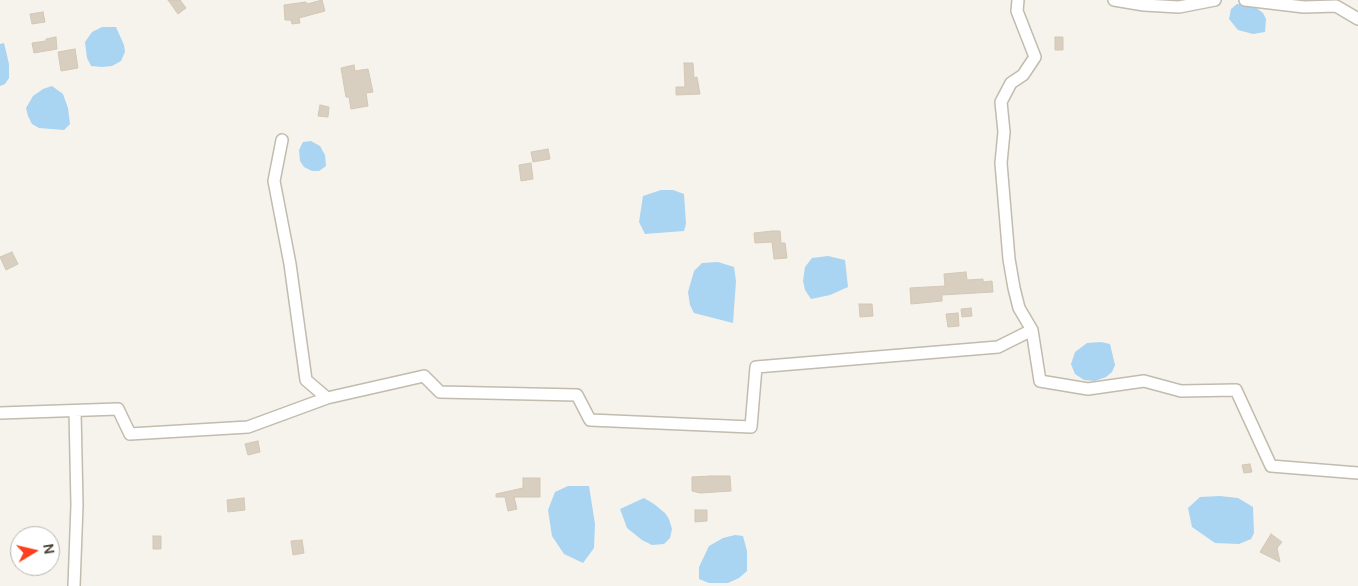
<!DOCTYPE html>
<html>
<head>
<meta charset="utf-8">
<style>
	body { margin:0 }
	#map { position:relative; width:1358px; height:586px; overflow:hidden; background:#f6f3ec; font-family:"DM Sans",sans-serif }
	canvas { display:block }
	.north { position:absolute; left:10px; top:526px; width:50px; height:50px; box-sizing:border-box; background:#fff; border:1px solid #b7b4b0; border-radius:50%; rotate:81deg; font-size:14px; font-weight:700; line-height:20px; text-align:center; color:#4b4439 }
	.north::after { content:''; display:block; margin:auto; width:18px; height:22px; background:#fc3f1d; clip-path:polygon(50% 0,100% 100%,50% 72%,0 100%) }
</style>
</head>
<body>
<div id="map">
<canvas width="1358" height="586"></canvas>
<div class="north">N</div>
</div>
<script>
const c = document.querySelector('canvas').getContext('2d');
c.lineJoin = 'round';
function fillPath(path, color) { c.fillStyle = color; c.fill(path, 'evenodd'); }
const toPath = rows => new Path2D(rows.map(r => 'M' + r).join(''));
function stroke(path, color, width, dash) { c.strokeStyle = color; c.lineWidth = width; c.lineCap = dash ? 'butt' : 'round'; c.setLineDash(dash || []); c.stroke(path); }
const water = toPath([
	[1237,4,1248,4,1255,7,1263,13,1266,19,1265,32,1253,34,1238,30,1229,19,1231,9],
	[102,27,116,27,124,45,125,52,121,61,112,66,102,67,91,66,87,58,85,42,92,32],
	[4,43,9,64,9,78,5,84,0,86,0,44],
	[52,86,63,94,68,108,70,124,64,130,39,128,32,124,28,116,26,108,33,96,43,89],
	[311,141,320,146,325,155,326,166,319,171,312,171,304,167,300,161,299,150,303,142],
	[661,190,673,190,684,194,686,224,684,231,645,234,639,222,643,196],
	[828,256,845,260,848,287,830,295,811,299,805,290,803,281,805,267,812,258],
	[718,262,734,267,736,281,733,323,694,313,690,305,688,292,694,271,702,263],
	[1101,342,1110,344,1115,365,1112,372,1106,377,1095,381,1084,380,1075,374,1071,364,1075,352,1087,343],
	[568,486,589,486,595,524,594,548,583,563,564,554,552,536,548,510,555,492],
	[1220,496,1238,498,1253,507,1254,533,1251,539,1239,544,1215,543,1192,527,1188,508,1200,497],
	[644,498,654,504,665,513,669,519,672,529,670,538,664,544,652,545,642,540,627,528,620,509],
	[735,535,743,536,747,551,747,571,739,578,728,583,709,583,699,579,699,567,709,546,723,538]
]);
const building = toPath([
	[168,0,180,0,186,8,178,14,168,0],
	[322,0,325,11,299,18,300,23,292,24,291,20,285,20,284,5,306,2,307,4,322,0],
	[43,12,45,22,32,24,30,14,43,12],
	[56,37,57,49,34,53,32,43,46,41,46,39,56,37],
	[1055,37,1063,37,1063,50,1055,50,1055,37],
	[75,49,78,68,61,71,58,52,75,49],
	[684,63,693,63,694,78,697,77,700,94,676,95,676,87,685,87,684,63],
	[354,65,355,71,368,69,373,92,366,93,368,106,351,109,349,97,346,97,341,68,354,65],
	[320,105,329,107,328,117,318,116,320,105],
	[548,149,550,159,533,162,531,152,548,149],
	[531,163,533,179,521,181,519,165,531,163],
	[772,231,780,231,781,243,785,243,787,258,774,259,772,242,755,243,754,233,772,231],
	[12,252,18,264,6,270,0,257,12,252],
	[966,272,967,280,983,279,983,282,992,281,993,292,942,295,942,301,911,304,910,288,945,286,944,274,966,272],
	[859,304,872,304,873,316,860,317,859,304],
	[971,308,972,316,962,317,961,309,971,308],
	[958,313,959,326,948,327,946,314,958,313],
	[258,441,260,452,248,455,245,444,258,441],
	[1250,464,1252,472,1244,473,1242,465,1250,464],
	[711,476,730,476,731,491,700,493,692,491,692,477,711,476],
	[523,478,540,478,540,497,514,497,517,509,508,511,505,497,496,497,496,494,523,488,523,478],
	[244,498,245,510,228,512,227,500,244,498],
	[695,510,707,510,707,521,695,522,695,510],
	[1271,534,1282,542,1277,548,1280,562,1260,552,1271,534],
	[153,536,161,536,161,549,153,549,153,536],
	[302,540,304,553,293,555,291,541,302,540]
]);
const street = toPath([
	[1018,0,1017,11,1035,57,1023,75,1011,83,1001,102,1004,132,1001,163,1009,259,1014,288,1019,308,1032,330],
	[1114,0,1144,5,1179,7,1215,0],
	[1245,0,1304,7,1336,6,1358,19],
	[282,140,274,181,290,264,306,380,327,398],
	[0,413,118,409,130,434,248,427,327,398,424,376,440,392,577,395,590,420,751,427,756,367,998,347,1032,330,1040,381,1088,389,1144,381,1181,391,1236,390,1271,466,1358,473],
	[74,586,77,505,75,411]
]);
fillPath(water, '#a9d4f2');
fillPath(building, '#d8cfc1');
stroke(building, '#d3c7b4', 1);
stroke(street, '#c2bbae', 14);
stroke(street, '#fff', 11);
</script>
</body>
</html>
